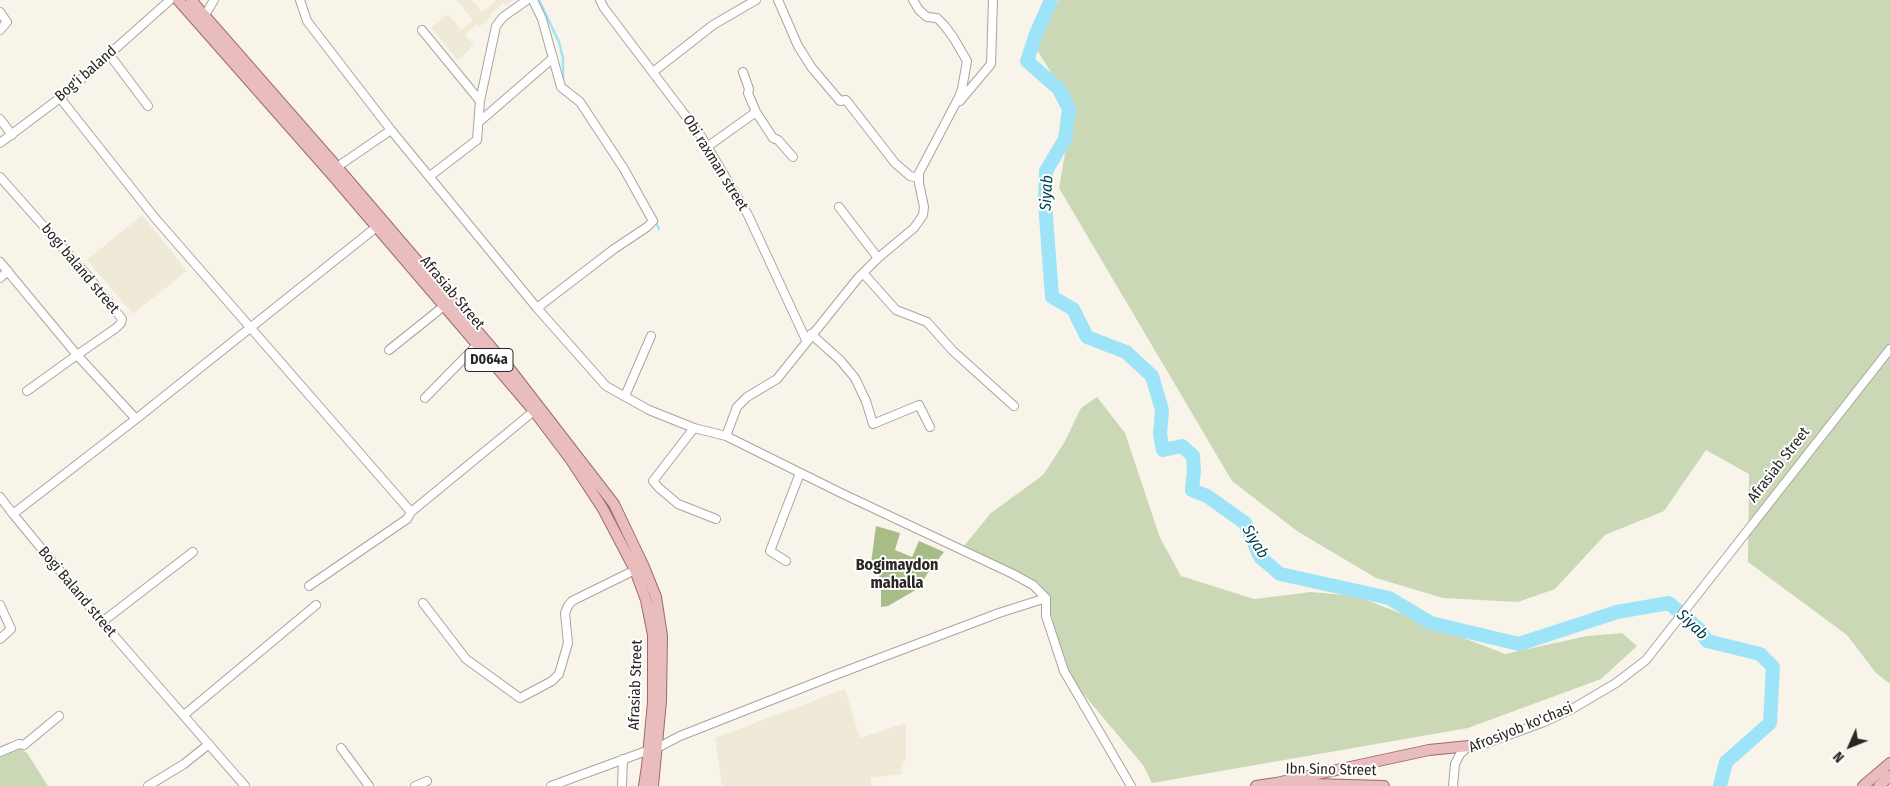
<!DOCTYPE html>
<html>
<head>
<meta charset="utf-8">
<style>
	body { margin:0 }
	#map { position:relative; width:1890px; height:786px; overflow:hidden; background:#f8f4ea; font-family:"Fira Sans Condensed",sans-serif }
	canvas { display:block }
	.north { position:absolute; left:1825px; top:721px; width:50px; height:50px; -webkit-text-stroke:4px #fff; paint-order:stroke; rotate:226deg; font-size:14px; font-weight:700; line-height:20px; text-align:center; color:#292723 }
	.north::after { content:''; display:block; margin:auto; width:18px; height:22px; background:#292723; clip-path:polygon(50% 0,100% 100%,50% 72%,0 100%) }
</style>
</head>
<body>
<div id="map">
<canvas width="1890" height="786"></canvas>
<div class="north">N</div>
</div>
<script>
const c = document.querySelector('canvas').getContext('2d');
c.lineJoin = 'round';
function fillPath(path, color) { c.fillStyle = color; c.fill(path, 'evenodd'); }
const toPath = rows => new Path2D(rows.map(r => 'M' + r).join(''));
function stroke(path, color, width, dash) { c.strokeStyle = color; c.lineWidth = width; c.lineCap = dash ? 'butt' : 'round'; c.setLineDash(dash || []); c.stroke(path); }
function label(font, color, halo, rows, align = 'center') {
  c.font = font + ' "Fira Sans Condensed",sans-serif'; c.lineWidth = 4; c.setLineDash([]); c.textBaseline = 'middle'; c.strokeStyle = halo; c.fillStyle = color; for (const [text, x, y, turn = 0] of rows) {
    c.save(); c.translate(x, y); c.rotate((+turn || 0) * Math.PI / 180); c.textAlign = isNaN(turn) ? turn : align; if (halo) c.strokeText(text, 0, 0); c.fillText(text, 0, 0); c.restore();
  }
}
const built = toPath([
	[457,0,472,0,482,12,496,0,512,0,506,6,503,3,490,14,492,16,479,27,477,24,465,35,474,45,458,60,431,28,448,14,461,30,473,20],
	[142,215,187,271,133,314,87,260],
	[845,689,860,738,906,723,906,761,902,762,902,774,870,778,871,786,722,786,715,738]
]);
const green = toPath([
	[1059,0,1890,0,1890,684,1876,673,1847,635,1748,562,1749,474,1706,450,1664,511,1605,535,1555,589,1518,602,1443,598,1376,578,1297,531,1232,481,1059,188,1073,107,1035,47],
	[1097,397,1125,433,1160,538,1181,576,1254,599,1311,592,1356,596,1505,654,1587,636,1622,633,1637,646,1601,679,1468,728,1152,783,1143,765,1064,671,1050,610,1039,583,964,546,991,513,1043,475,1064,443,1081,408],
	[19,748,27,753,48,786,0,786,0,757]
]);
const forest = toPath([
	[876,526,900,533,895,550,912,557,919,541,944,552,927,574,919,588,888,606,881,607,881,579,871,563]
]);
const stream = toPath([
	[539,0,559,42,563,58,563,80],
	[655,221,659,229]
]);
const river = toPath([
	[1051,0,1036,34,1027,61,1059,89,1069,109,1065,139,1046,171,1045,203,1052,297,1073,309,1087,337,1126,352,1152,376,1162,410,1160,435,1163,450,1182,446,1193,456,1194,471,1192,490,1207,496,1245,523,1260,557,1280,574,1389,598,1431,623,1519,644,1617,612,1669,603,1700,630,1707,641,1760,654,1773,667,1770,723,1726,762,1720,786]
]);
const minor = toPath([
	[300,0,307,21,391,130,537,308,606,386,649,410,694,428,726,436,841,493,1013,574,1033,585,1046,598,1046,616,1064,671,1131,786],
	[533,0,542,19,561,87,580,102,624,169,653,221,647,227,614,249,537,308],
	[600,0,604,8,701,136,748,215,806,340],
	[778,0,798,46,812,68,840,101,846,100,895,163,910,176,918,178],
	[0,12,7,22,0,30],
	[205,15,214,0],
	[422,30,480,101],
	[109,54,148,106],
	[653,72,713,25,756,0],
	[743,72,749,89,748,93,756,112],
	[60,98,155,218,411,512],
	[960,101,991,64,993,0],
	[0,119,12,135],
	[479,122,553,58],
	[0,143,60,98,170,0],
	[707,147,756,112,773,138,778,140,793,157],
	[337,167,391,130],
	[430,176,477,140,480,101,496,26,503,17,527,0],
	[0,177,87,275,122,319,121,323,116,328,77,355,136,419],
	[839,207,878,258],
	[0,262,77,355,27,391],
	[863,273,896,310,927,322,953,351,1014,406],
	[0,278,8,271],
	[811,334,840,360,855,378,866,401,873,424,919,405,930,427],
	[389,350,444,306],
	[625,396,651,336],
	[425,398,477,345],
	[694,428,653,481,659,488,678,504,716,519],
	[726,436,737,407,747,397,777,379,858,278,878,258,914,228,923,215,924,207,919,183,919,173,959,97,962,89,967,61,953,37,944,25,937,18,927,17,919,10,913,0],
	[0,497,13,514],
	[786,561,770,551,800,473],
	[309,586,407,519,411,512,534,411],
	[423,603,466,659,520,698,552,681,559,674,568,643,565,613,568,606,572,601,635,570],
	[0,605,11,629,0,639],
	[102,622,193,552],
	[184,715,316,605],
	[341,748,369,786],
	[657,748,680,736,835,675,999,613,1046,598],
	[0,752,19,744,24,745,59,716],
	[148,786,184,764,209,744],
	[245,786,102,622,13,514,136,419,379,225],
	[415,786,427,781],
	[551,786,649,750],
	[622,786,623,759],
	[1453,786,1455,764,1460,754,1469,746,1484,744,1544,722,1572,709,1616,683,1646,660,1890,349]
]);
const major = toPath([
	[178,0,333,176,534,411,571,460,603,509,635,570,646,600,653,635,653,702,647,766,644,786],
	[191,0,337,167,509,368,614,504,644,567,656,597,662,636,661,701,653,786],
	[1276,783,1429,750,1469,746],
	[1256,786,1276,783,1384,786],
	[1863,786,1890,763],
	[1879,786,1890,776]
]);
const shields = [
	[489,360,48]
];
const shieldNames = [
	["D064a",489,360]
];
const streetNames = [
	["Bog'i baland",86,74,-41],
	["Obi raxman street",715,163,58],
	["bogi baland street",80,269,50],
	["Afrasiab Street",452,293,50],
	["Afrasiab Street",1779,465,-52],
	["Bogi Baland street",77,592,50],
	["Afrasiab Street",636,685,-88],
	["Afrosiyob ko'chasi",1521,728,-22],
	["Ibn Sino Street",1331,770,1]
];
const waterNames = [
	["Siyab",1047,193,-87],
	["Siyab",1255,542,59],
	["Siyab",1692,625,43]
];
const neighbourhoodNames = [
	["Bogimaydon",897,566],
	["mahalla",897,584]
];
fillPath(built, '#efe9d8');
fillPath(green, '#cad8b5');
fillPath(forest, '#a8bc87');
stroke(stream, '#9ee4f8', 2.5);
stroke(river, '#9ee4f8', 14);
stroke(minor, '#a8a59b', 10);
stroke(major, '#9d6b6b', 12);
stroke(minor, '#fff', 8);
stroke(major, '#e9bcbe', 10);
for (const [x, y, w] of shields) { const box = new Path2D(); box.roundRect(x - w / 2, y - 11.5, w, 23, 4); c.fillStyle = '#fff'; c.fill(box); stroke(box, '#292723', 1); }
label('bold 14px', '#292723', null, shieldNames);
label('15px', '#292723', '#fff', streetNames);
label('italic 16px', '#00424f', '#fff', waterNames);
label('bold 16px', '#292723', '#fff', neighbourhoodNames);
</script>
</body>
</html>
